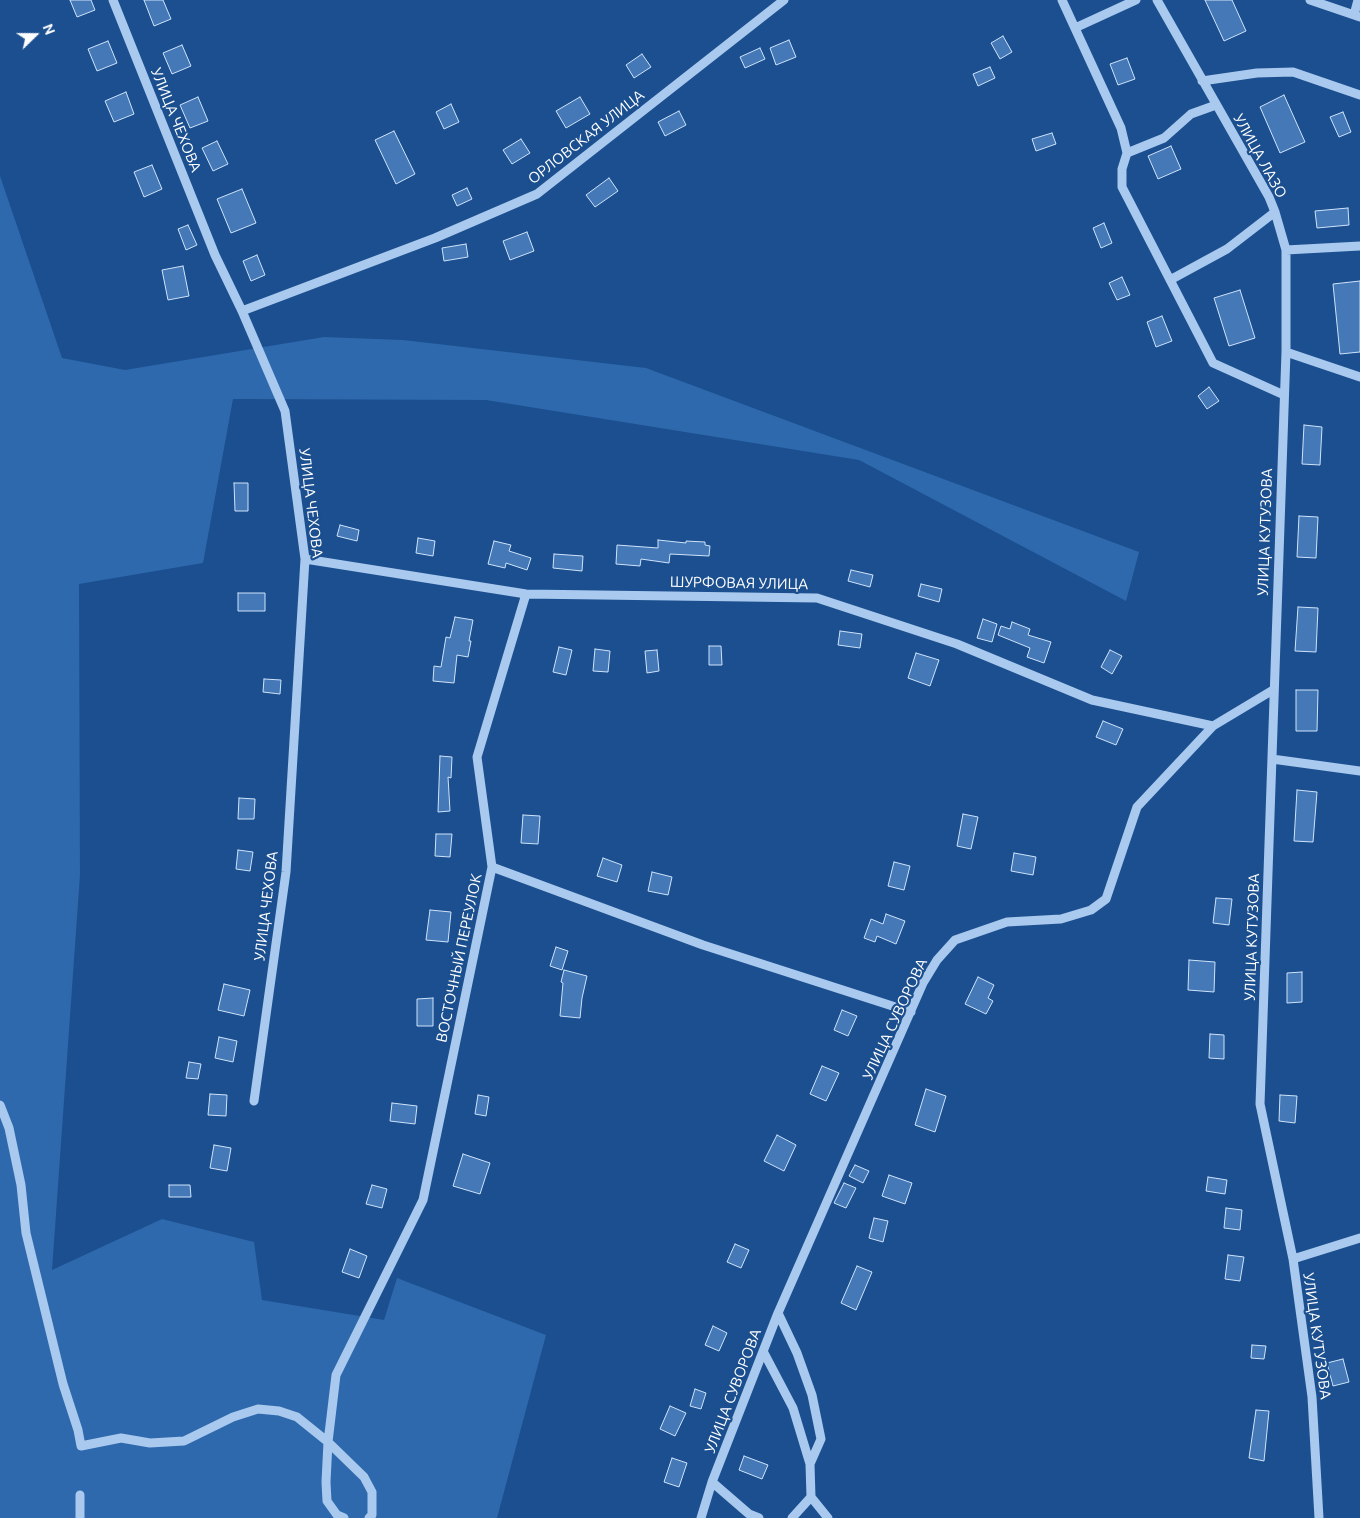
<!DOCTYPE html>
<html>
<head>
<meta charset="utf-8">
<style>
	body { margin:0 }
	#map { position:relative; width:1360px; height:1518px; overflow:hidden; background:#1b4f8f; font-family:Ubuntu,sans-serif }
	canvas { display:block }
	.north { position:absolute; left:10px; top:10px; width:50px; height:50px; -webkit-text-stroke:4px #1b4f8f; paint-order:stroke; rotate:68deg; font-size:14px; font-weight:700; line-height:20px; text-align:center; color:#fff }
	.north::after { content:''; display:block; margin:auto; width:18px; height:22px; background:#fff; clip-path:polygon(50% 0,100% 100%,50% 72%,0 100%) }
</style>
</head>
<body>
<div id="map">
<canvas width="1360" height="1518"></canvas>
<div class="north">N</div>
</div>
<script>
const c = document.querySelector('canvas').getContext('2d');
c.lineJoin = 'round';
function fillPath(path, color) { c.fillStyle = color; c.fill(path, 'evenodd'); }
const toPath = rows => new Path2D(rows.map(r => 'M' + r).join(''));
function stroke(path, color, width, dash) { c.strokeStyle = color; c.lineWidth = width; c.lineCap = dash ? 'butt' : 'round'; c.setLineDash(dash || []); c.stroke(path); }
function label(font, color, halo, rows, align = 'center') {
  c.font = font + ' Ubuntu,sans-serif'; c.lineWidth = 4.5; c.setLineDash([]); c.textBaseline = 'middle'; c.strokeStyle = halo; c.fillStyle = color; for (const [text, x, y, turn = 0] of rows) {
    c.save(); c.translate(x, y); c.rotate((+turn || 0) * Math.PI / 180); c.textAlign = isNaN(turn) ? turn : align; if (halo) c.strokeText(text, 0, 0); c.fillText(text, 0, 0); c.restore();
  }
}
const green = toPath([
	[0,176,62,358,125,370,324,337,403,340,646,368,1139,552,1126,601,859,460,486,400,233,399,203,563,79,584,80,875,52,1270,162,1219,254,1242,262,1300,384,1320,397,1278,546,1335,497,1518,0,1518]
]);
const building = toPath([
	[70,0,91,0,95,10,77,17,70,0],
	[144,0,163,0,171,19,154,26,144,0],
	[1205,0,1232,0,1246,31,1224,41,1205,0],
	[1003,36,1012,52,1000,59,991,43,1003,36],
	[789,40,796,57,776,65,770,48,789,40],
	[108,41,117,63,97,71,88,49,108,41],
	[182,45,191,66,172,74,163,53,182,45],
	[760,48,765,59,745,68,740,57,760,48],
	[642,54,651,67,634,78,626,65,642,54],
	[1127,58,1135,79,1118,85,1110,64,1127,58],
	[990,67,995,78,978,86,973,74,990,67],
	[126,92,134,114,114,122,105,101,126,92],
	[1284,95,1305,142,1280,153,1260,107,1284,95],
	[198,97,208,121,190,128,180,105,198,97],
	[580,97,590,114,566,128,556,111,580,97],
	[451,104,459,122,444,129,436,112,451,104],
	[679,111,686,125,665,136,658,122,679,111],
	[1343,112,1351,132,1339,137,1330,117,1343,112],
	[394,131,415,174,396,184,375,140,394,131],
	[1052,133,1056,144,1036,151,1032,139,1052,133],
	[521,139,530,153,512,164,503,150,521,139],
	[217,141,228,164,213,171,202,148,217,141],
	[1171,146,1181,169,1158,179,1148,156,1171,146],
	[152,165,162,189,144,197,134,172,152,165],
	[609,178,618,191,595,207,586,195,609,178],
	[467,188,472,199,457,206,452,195,467,188],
	[242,189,256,223,231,233,217,199,242,189],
	[1348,208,1349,225,1317,228,1315,211,1348,208],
	[1104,223,1112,243,1101,248,1093,228,1104,223],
	[188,225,197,245,186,250,178,229,188,225],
	[527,232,534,251,510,260,503,241,527,232],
	[466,244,468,257,444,261,442,248,466,244],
	[257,255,265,275,251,281,243,261,257,255],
	[183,266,189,296,168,300,162,270,183,266],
	[1122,277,1130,295,1117,300,1109,283,1122,277],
	[1360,281,1360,352,1340,354,1333,284,1360,281],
	[1240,290,1255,338,1229,346,1214,298,1240,290],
	[1162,316,1172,341,1156,347,1147,322,1162,316],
	[1209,387,1219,401,1207,409,1198,396,1209,387],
	[1304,425,1322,427,1320,465,1302,464,1304,425],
	[234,483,248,483,248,511,235,511,234,483],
	[1299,516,1318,517,1316,558,1297,557,1299,516],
	[340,525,359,530,357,541,337,536,340,525],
	[418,538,435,541,433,556,416,553,418,538],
	[658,540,686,543,686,541,705,542,705,545,710,546,709,556,670,554,669,563,641,559,640,566,616,564,617,545,658,548,658,540],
	[494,541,511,545,509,551,531,558,527,570,506,563,505,568,488,564,494,541],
	[554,554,583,556,582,571,553,568,554,554],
	[851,570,873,575,870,587,848,581,851,570],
	[921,584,942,589,939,602,918,596,921,584],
	[238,593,265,593,265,611,238,611,238,593],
	[1298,607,1318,608,1316,652,1295,651,1298,607],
	[455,617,473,620,469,641,471,641,468,657,457,655,454,683,433,681,434,666,441,667,446,637,450,638,455,617],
	[983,619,997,624,992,642,977,638,983,619],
	[1012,622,1030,629,1028,635,1051,642,1044,663,1027,657,1030,648,998,635,1001,626,1010,629,1012,622],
	[840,631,862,634,860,648,838,645,840,631],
	[709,646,721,646,722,665,709,665,709,646],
	[559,647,572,650,566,675,553,672,559,647],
	[595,649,610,651,608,672,593,671,595,649],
	[657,650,659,671,647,673,645,651,657,650],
	[1110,650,1122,656,1112,674,1101,667,1110,650],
	[916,653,939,660,930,686,908,678,916,653],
	[264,679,281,680,280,694,263,692,264,679],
	[1296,690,1318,690,1317,731,1296,731,1296,690],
	[1103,721,1123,729,1116,745,1096,737,1103,721],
	[440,756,452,757,451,778,448,777,450,811,438,812,440,756],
	[1297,790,1317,792,1313,842,1294,841,1297,790],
	[239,798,255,799,254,819,238,819,239,798],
	[963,814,978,817,971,849,957,846,963,814],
	[523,815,540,816,538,844,521,843,523,815],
	[436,834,452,834,450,857,435,856,436,834],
	[238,850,253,852,250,871,236,869,238,850],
	[1014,853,1036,857,1033,875,1011,871,1014,853],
	[603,858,622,865,617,882,597,876,603,858],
	[894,862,910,866,904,890,888,886,894,862],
	[652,872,672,877,668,895,648,891,652,872],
	[1216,898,1232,899,1229,925,1213,923,1216,898],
	[430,910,451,912,448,942,426,940,430,910],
	[886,914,905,921,896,944,877,936,875,942,864,938,871,919,883,924,886,914],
	[556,947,568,951,562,970,550,966,556,947],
	[1189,960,1215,962,1214,992,1188,990,1189,960],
	[564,970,587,976,582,998,580,1018,560,1016,563,983,561,982,564,970],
	[1302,972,1302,1002,1287,1003,1287,973,1302,972],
	[978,977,994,985,988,998,993,1001,986,1014,965,1004,978,977],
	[224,984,250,990,244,1016,218,1010,224,984],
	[433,998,433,1026,417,1026,417,999,433,998],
	[842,1010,857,1016,848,1036,834,1030,842,1010],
	[1210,1034,1224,1035,1224,1059,1209,1058,1210,1034],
	[219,1037,237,1041,233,1062,215,1058,219,1037],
	[189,1062,201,1064,198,1079,186,1078,189,1062],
	[822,1066,839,1073,826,1101,810,1094,822,1066],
	[926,1089,946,1096,935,1132,915,1125,926,1089],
	[210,1094,227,1095,226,1116,208,1115,210,1094],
	[478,1095,489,1097,486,1116,475,1114,478,1095],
	[1280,1095,1297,1096,1295,1123,1279,1121,1280,1095],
	[392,1103,417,1106,415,1124,390,1121,392,1103],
	[777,1135,796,1145,784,1171,764,1161,777,1135],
	[214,1145,231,1148,227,1171,210,1168,214,1145],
	[463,1154,490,1163,480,1194,453,1186,463,1154],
	[855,1165,869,1171,863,1183,849,1176,855,1165],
	[889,1175,912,1183,905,1204,882,1196,889,1175],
	[1208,1177,1227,1180,1225,1194,1206,1191,1208,1177],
	[844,1183,856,1188,846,1208,834,1203,844,1183],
	[169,1185,190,1185,191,1197,169,1197,169,1185],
	[372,1185,387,1189,382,1208,366,1204,372,1185],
	[1226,1208,1242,1210,1240,1230,1224,1228,1226,1208],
	[874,1218,888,1221,883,1242,869,1238,874,1218],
	[735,1244,749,1250,741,1268,727,1262,735,1244],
	[350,1249,367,1256,359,1278,342,1272,350,1249],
	[1228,1255,1244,1257,1240,1281,1225,1279,1228,1255],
	[857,1266,872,1272,856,1310,841,1303,857,1266],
	[713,1326,727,1333,719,1351,705,1345,713,1326],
	[1252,1345,1266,1346,1264,1359,1251,1358,1252,1345],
	[1343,1359,1349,1382,1333,1386,1327,1363,1343,1359],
	[695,1389,706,1393,701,1409,690,1406,695,1389],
	[670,1406,686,1413,675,1436,660,1429,670,1406],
	[1256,1410,1269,1411,1264,1461,1249,1458,1256,1410],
	[744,1456,768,1465,762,1479,739,1470,744,1456],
	[672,1458,687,1463,679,1487,664,1482,672,1458]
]);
const minor = toPath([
	[113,0,215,255,242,311,285,411,305,559,286,872,254,1101],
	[1062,0,1121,128,1127,153,1122,169,1122,187,1213,363,1284,395],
	[1157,0,1269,197,1275,212,1286,250,1286,352,1260,1104,1293,1259,1312,1397,1319,1518],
	[1310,0,1360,17],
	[1354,15,1358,0],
	[1075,28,1136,0],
	[1202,81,1257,73,1293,72,1360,95],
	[1127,153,1164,138,1191,114,1216,105],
	[1286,250,1360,246],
	[1170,280,1227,249,1275,212],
	[242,311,435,238,537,194,784,0],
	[1286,352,1360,377],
	[305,559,526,594,817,598,957,644,1092,700,1213,726],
	[1272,759,1360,771],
	[492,867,703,945,911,1012],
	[0,1105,9,1128,21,1185,26,1233,63,1384,78,1430,81,1446,121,1438,150,1443,184,1441,233,1417,258,1409,279,1411,297,1417,328,1442,364,1477,372,1492,372,1515,369,1518],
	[1293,1259,1360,1238],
	[778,1313,797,1353,812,1395,821,1439,810,1464],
	[763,1351,793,1408,810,1464,811,1497,792,1518],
	[712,1482,749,1514,759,1518],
	[80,1495,80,1518],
	[811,1497,828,1518],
	[344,1518,337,1515,327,1501,326,1482,328,1442,336,1375,423,1200,492,867,477,757,526,594],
	[701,1518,712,1482,778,1313,923,983,937,960,955,940,1007,922,1061,919,1091,910,1106,899,1137,807,1213,726,1273,690]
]);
const streetNames = [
	["УЛИЦА ЧЕХОВА",176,120,68],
	["ОРЛОВСКАЯ УЛИЦА",586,137,-38],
	["УЛИЦА ЛАЗО",1260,156,61],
	["УЛИЦА ЧЕХОВА",311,503,83],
	["УЛИЦА КУТУЗОВА",1265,532,-88],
	["ШУРФОВАЯ УЛИЦА",739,583,1],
	["УЛИЦА ЧЕХОВА",266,906,-83],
	["УЛИЦА КУТУЗОВА",1252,937,-88],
	["ВОСТОЧНЫЙ ПЕРЕУЛОК",459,958,-78],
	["УЛИЦА СУВОРОВА",895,1019,-65],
	["УЛИЦА КУТУЗОВА",1317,1336,82],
	["УЛИЦА СУВОРОВА",733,1391,-69]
];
fillPath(green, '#2e69ad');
fillPath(building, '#4478b7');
stroke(building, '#cfe3fa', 1);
stroke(minor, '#a9c9ee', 9);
label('15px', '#fff', '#1b4f8f', streetNames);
</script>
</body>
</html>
